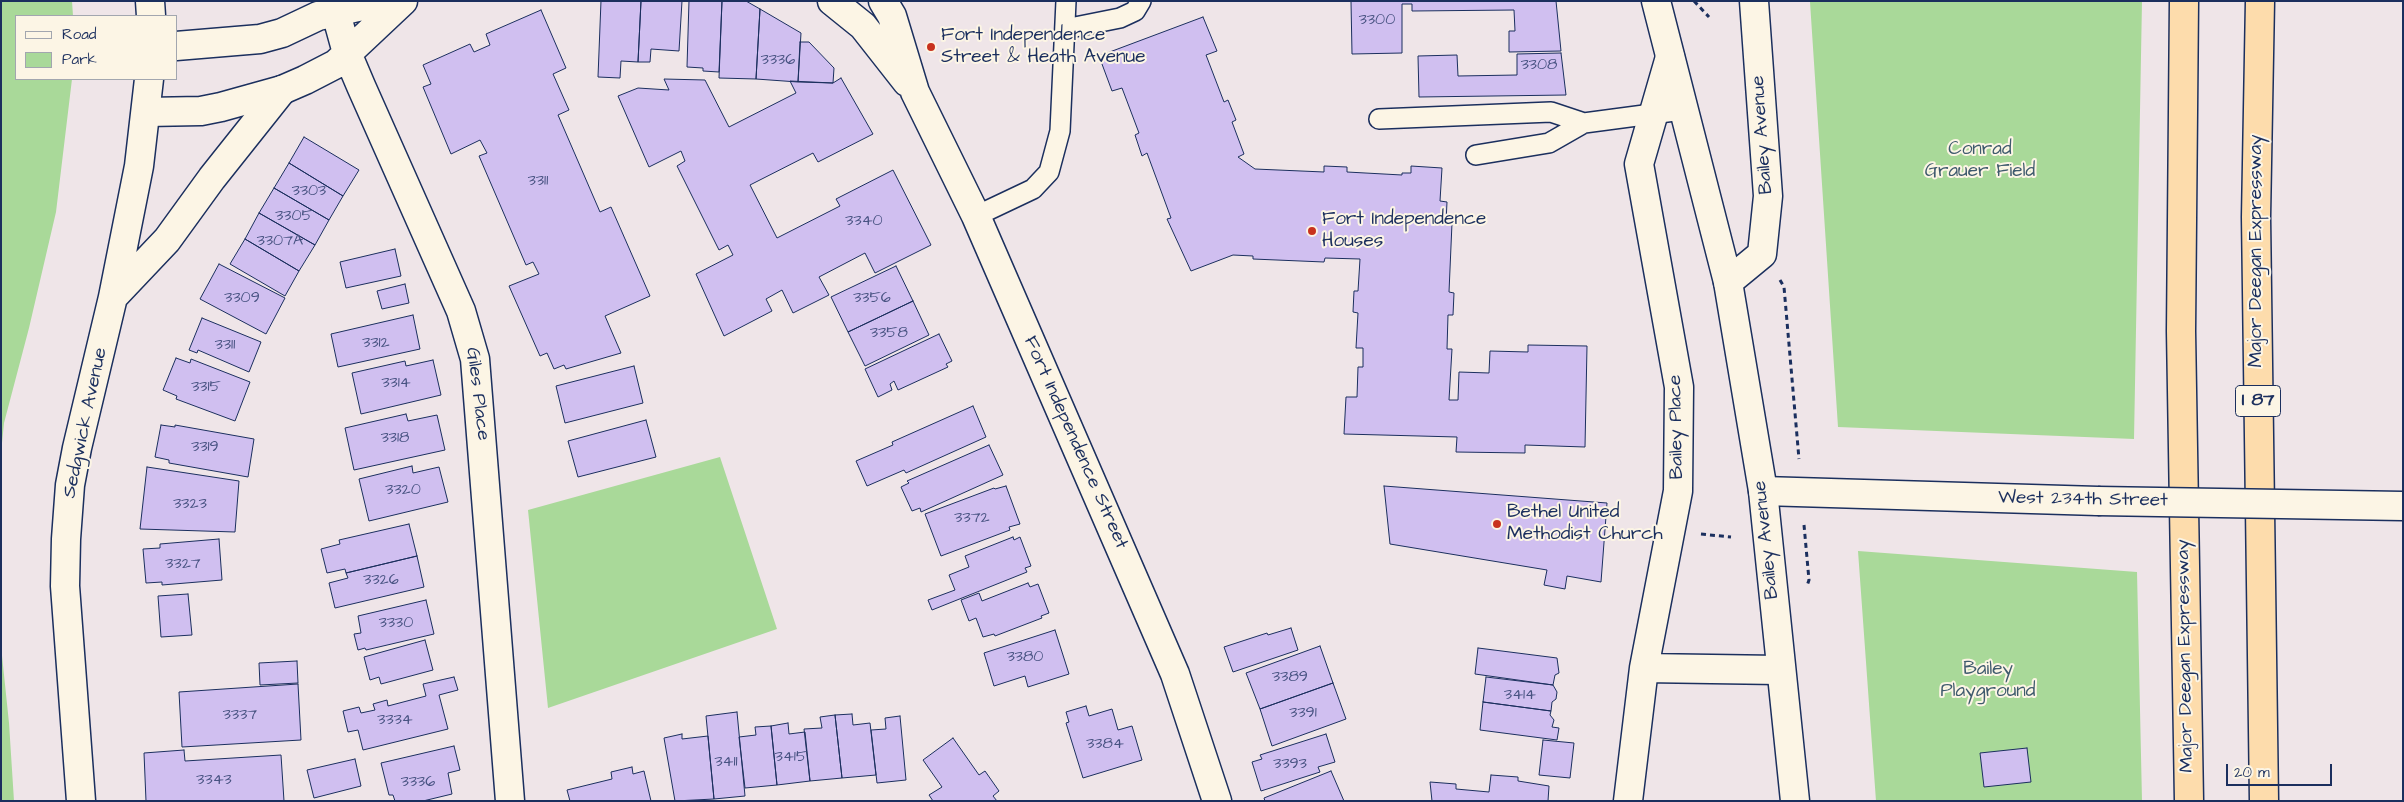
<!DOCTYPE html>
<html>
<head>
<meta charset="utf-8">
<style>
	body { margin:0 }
	#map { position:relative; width:2404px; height:802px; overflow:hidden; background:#efe5e8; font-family:"Architects Daughter",sans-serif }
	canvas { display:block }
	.frame { position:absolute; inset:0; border:2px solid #1b2f5e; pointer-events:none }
	.legend { position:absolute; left:15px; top:15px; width:162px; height:65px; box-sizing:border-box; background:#fcf5e5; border:1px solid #a2a6af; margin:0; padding:6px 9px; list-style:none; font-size:15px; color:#1b2f5e }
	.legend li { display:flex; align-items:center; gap:10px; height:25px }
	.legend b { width:25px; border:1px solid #a2a6af }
	.scale { position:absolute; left:2226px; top:764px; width:106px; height:22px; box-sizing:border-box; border:2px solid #1b2f5e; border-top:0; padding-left:6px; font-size:15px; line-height:18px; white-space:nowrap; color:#1b2f5e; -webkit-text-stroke:4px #fcf5e5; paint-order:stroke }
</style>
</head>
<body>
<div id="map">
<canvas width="2404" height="802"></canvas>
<div class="frame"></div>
<ul class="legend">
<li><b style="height:6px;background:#fcf5e5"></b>Road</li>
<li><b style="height:14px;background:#a9d999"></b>Park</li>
</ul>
<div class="scale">20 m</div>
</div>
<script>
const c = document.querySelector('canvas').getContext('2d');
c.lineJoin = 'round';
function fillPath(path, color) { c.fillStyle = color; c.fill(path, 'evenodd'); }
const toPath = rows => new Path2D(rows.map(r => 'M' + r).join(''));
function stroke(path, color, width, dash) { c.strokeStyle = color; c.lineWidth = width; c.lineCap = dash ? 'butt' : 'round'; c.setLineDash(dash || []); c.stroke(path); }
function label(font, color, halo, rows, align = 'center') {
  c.font = font + ' "Architects Daughter",sans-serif'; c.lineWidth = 4; c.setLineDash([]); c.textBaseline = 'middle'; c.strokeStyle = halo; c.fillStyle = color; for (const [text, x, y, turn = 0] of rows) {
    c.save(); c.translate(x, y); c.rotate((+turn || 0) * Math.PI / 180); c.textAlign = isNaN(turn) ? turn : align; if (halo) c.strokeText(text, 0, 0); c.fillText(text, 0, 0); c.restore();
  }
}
const green = toPath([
	[1,1,72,1,73,16,16,16,16,79,72,79,56,212,29,328,4,423,1,453],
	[2142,1,2134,439,1838,427,1810,2],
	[720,457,777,629,548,708,528,510],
	[1858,551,2137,572,2142,801,1876,801],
	[1,646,9,723,14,801,1,801]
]);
const building = toPath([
	[601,1,641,1,638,62,621,61,620,78,598,77,601,1],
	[641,1,682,1,679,51,651,49,650,62,638,62,641,1],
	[689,1,722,1,719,72,703,71,703,68,687,67,689,1],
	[722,1,746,1,760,9,756,79,719,78,722,1],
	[1351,1,1556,1,1561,51,1509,52,1509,31,1515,31,1514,10,1412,11,1412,4,1402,4,1402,53,1352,54,1351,1],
	[760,9,801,33,798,82,756,79,760,9],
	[541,10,566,68,553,74,569,110,558,115,600,212,611,207,650,296,605,316,621,353,566,369,564,365,554,369,547,353,540,356,509,286,539,274,533,262,526,265,479,156,487,153,480,140,451,154,423,87,431,84,423,65,470,44,474,52,490,45,486,34,541,10],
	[1203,17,1217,51,1206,55,1224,102,1228,100,1236,120,1232,122,1244,154,1238,157,1255,169,1324,172,1324,166,1347,167,1347,172,1402,175,1402,173,1411,173,1411,166,1442,168,1440,201,1447,202,1446,222,1452,223,1449,292,1454,293,1453,315,1448,315,1447,349,1452,349,1449,400,1458,400,1459,372,1489,373,1490,351,1528,352,1528,345,1587,346,1585,447,1525,445,1525,453,1456,452,1457,437,1344,434,1346,397,1357,397,1358,367,1363,367,1363,348,1356,348,1358,313,1353,312,1354,291,1358,291,1360,259,1325,258,1324,262,1253,259,1253,256,1233,255,1191,271,1167,219,1171,218,1147,153,1142,156,1135,135,1139,133,1122,88,1112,91,1099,56,1203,17],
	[800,42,809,42,834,68,833,83,798,82,800,42],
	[1561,53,1566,95,1419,97,1418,56,1457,55,1458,76,1517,75,1517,54,1561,53],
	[841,78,873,134,818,162,813,153,750,185,777,238,840,206,836,199,893,170,931,245,875,273,865,253,819,277,829,295,793,313,782,290,766,299,772,311,724,336,696,274,733,255,728,245,719,250,677,166,685,161,681,151,649,167,618,96,638,88,669,90,664,79,705,80,729,127,796,93,790,81,833,83,841,78],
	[304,137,359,170,343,196,289,163,304,137],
	[289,163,343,196,329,220,274,188,289,163],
	[274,188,329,220,315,245,259,213,274,188],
	[259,213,315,245,299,271,245,239,259,213],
	[245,239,299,271,285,296,230,264,245,239],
	[395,249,401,276,346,288,340,262,395,249],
	[219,264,285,298,266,334,200,299,219,264],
	[896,266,913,301,848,332,831,297,896,266],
	[405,284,409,303,382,309,377,291,405,284],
	[913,301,929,335,865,366,848,332,913,301],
	[413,315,420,349,338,367,331,334,413,315],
	[202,318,261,342,249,372,198,350,197,353,189,350,202,318],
	[939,334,952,361,946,364,948,367,898,390,894,381,890,384,892,390,878,397,865,369,939,334],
	[176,358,190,363,191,359,250,382,235,421,176,399,177,396,163,390,176,358],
	[433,360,441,395,361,414,352,373,405,361,406,366,433,360],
	[634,366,643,403,565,423,556,386,634,366],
	[973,406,986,437,906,473,904,470,867,486,856,461,893,445,892,442,973,406],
	[406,414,408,421,437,415,445,450,354,470,345,428,406,414],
	[646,420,656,457,578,477,568,441,646,420],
	[161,425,175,427,175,425,254,439,248,477,169,463,169,460,155,457,161,425],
	[989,445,1003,475,921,512,920,508,912,511,901,487,909,483,907,481,989,445],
	[412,466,413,473,439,467,448,502,369,521,359,479,412,466],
	[147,467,239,481,235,532,140,529,147,467],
	[1006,486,1020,524,1009,527,1010,530,941,556,925,514,994,488,995,489,1006,486],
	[1384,486,1607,503,1601,582,1567,576,1565,589,1544,585,1547,570,1390,544,1384,486],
	[409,524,417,556,346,573,345,569,327,573,321,549,340,544,339,540,409,524],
	[1013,537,1014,540,1020,537,1031,566,1025,568,1027,572,932,610,928,600,955,590,949,575,969,567,965,556,1013,537],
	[219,539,222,580,162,585,162,582,146,583,143,549,160,548,160,544,219,539],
	[417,556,424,587,335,608,329,583,348,578,346,573,417,556],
	[1028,583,1030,587,1038,584,1049,613,1041,616,1042,618,995,636,994,634,983,637,976,618,969,621,961,600,979,593,982,601,1028,583],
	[188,594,192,635,161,637,158,596,188,594],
	[426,600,434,634,366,650,365,648,358,650,354,634,361,633,358,616,426,600],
	[1291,628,1298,650,1233,672,1224,647,1267,633,1268,635,1291,628],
	[1055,630,1069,674,1028,687,1025,676,994,686,984,653,1055,630],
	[425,640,433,670,381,684,379,677,370,680,364,657,425,640],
	[1320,646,1333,683,1260,709,1246,673,1320,646],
	[1478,648,1557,658,1559,673,1555,675,1553,685,1475,674,1478,648],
	[297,661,298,683,260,685,259,663,297,661],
	[454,677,458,690,439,695,448,729,363,750,358,730,348,732,343,711,359,707,361,713,375,710,373,704,387,700,388,706,426,696,423,684,454,677],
	[1486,677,1553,685,1557,692,1556,699,1552,702,1551,711,1483,702,1486,677],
	[1333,683,1346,719,1272,746,1260,709,1333,683],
	[298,684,301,740,182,747,179,692,298,684],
	[1483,702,1551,711,1550,715,1554,720,1552,727,1559,728,1557,740,1480,730,1483,702],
	[1086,706,1089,716,1112,709,1118,730,1132,726,1142,760,1083,778,1066,723,1069,722,1066,712,1086,706],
	[737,712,745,796,714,799,706,716,737,712],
	[852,714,853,725,870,723,876,775,842,778,835,715,852,714],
	[835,715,842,778,810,781,804,729,822,728,820,717,835,715],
	[900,716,906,780,877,783,871,730,886,729,885,718,900,716],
	[788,723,789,734,805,732,810,781,777,785,771,726,788,723],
	[771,726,777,785,745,788,739,737,756,735,755,727,771,726],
	[682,734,682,739,708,736,714,799,675,801,664,738,682,734],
	[1326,734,1335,762,1318,767,1320,772,1261,791,1252,762,1262,759,1260,755,1326,734],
	[953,738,979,775,985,771,999,791,993,796,997,801,933,801,929,795,942,787,923,760,953,738],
	[1543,740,1574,743,1570,778,1539,775,1543,740],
	[454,746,460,770,448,773,452,794,423,801,395,801,393,795,389,795,381,763,454,746],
	[2027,748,2031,782,1984,787,1980,753,2027,748],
	[184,750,185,761,281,755,284,801,146,801,144,753,184,750],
	[355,759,361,786,314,798,307,770,355,759],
	[632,767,633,774,644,771,651,801,570,801,567,790,612,779,611,772,632,767],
	[1331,771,1344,801,1265,801,1264,798,1331,771],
	[1491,775,1518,777,1518,781,1549,786,1548,801,1432,801,1430,782,1456,784,1456,789,1489,792,1491,775]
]);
const path = toPath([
	[1694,1,1709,17],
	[1780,280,1784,287,1799,459],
	[1804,525,1809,580,1807,586],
	[1701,534,1731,537]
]);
const lane = toPath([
	[1065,29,1120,18,1135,11,1141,1],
	[1379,119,1551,112,1584,123],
	[1476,155,1549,143,1584,123,1682,110],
	[976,216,1033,189,1049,172,1060,131,1066,1]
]);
const street = toPath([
	[832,1,863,26,907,82],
	[883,1,892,16,915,92,976,216,1175,674,1217,801],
	[336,13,347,53,361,86,461,311,475,359,510,801],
	[176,46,260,39,282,33,318,16,384,1],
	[146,112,201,111,221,107,282,90,305,80,336,64,403,1],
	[1728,282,1762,254,1768,196,1754,1],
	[1763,491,2098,501],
	[1644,668,1779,670],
	[1628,801,1644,668,1678,491,1679,387,1639,164,1670,57]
]);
const secondary = toPath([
	[150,1,151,16],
	[1656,1,1728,282,1763,491,1795,801],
	[113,297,167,240,212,178,282,90],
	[81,801,65,586,66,539,70,485,77,448,113,297,139,166,149,79]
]);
const highway = toPath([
	[2184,1,2181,331,2189,801],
	[2260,1,2256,217,2264,801]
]);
const streetBridge = toPath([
	[2098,501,2403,506]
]);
const markers = [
	[931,47,5,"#c8321e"],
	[1312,231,5,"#c8321e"],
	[1497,524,5,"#c8321e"]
];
const numberNames = [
	["3300",1377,21],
	["3336",778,61],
	["3308",1539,66],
	["3311",538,182],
	["3303",309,192],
	["3305",294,217],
	["3340",864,222],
	["3307A",280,242],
	["3309",242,299],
	["3356",872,299],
	["3358",889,334],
	["3312",376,344],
	["3311",225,346],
	["3314",396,384],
	["3315",206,388],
	["3318",395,439],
	["3319",205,448],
	["3320",403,491],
	["3323",190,505],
	["3372",972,519],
	["3327",183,565],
	["3326",381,581],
	["3330",396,624],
	["3380",1025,658],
	["3389",1290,678],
	["3414",1520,696],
	["3391",1303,714],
	["3337",240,716],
	["3334",395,721],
	["3384",1105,745],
	["3415",791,758],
	["3411",726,763],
	["3393",1290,765],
	["3343",214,781],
	["3336",418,783]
];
const shields = [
	[2258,401,45]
];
const shieldNames = [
	["I 87",2258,401]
];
const poiNames = [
	["Fort Independence",941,36],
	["Street & Heath Avenue",941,58],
	["Fort Independence",1322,220],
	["Houses",1322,242],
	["Bethel United",1507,513],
	["Methodist Church",1507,535]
];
const streetNames = [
	["Bailey Avenue",1763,135,-94],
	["Major Deegan Expressway",2257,251,-90],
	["Giles Place",477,394,83],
	["Sedgwick Avenue",86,423,-78],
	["Bailey Place",1677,427,-91],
	["Fort Independence Street",1075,443,66],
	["West 234th Street",2083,500,1],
	["Bailey Avenue",1767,540,-96],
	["Major Deegan Expressway",2186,656,-91]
];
const parkNames = [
	["Conrad",1980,150],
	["Grauer Field",1980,172],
	["Bailey",1988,670],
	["Playground",1988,692]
];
fillPath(green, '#a9d999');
fillPath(building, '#d0bff0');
stroke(building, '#1b2f5e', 1);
stroke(lane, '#1b2f5e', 22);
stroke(street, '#1b2f5e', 31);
stroke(secondary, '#1b2f5e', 31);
stroke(highway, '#1b2f5e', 31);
stroke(path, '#1b2f5e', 3, [5, 4]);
stroke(lane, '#fcf5e5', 19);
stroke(street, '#fcf5e5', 28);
stroke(secondary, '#fcf5e5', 28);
stroke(highway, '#fddcac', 28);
stroke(streetBridge, '#1b2f5e', 31, []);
stroke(streetBridge, '#fcf5e5', 28);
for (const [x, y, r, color] of markers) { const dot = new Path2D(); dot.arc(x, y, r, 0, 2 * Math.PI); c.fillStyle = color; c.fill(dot); stroke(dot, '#fcf5e5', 2); }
label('16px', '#485382', null, numberNames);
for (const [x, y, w] of shields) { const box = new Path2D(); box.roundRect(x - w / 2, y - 15.5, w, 31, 4); c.fillStyle = '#fcf5e5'; c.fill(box); stroke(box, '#1b2f5e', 1); }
label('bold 18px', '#1b2f5e', null, shieldNames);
label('19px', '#1b2f5e', '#fcf5e5', poiNames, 'left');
label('19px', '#1b2f5e', '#fcf5e5', streetNames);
label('19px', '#3e5a6d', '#fcf5e5', parkNames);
</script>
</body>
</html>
